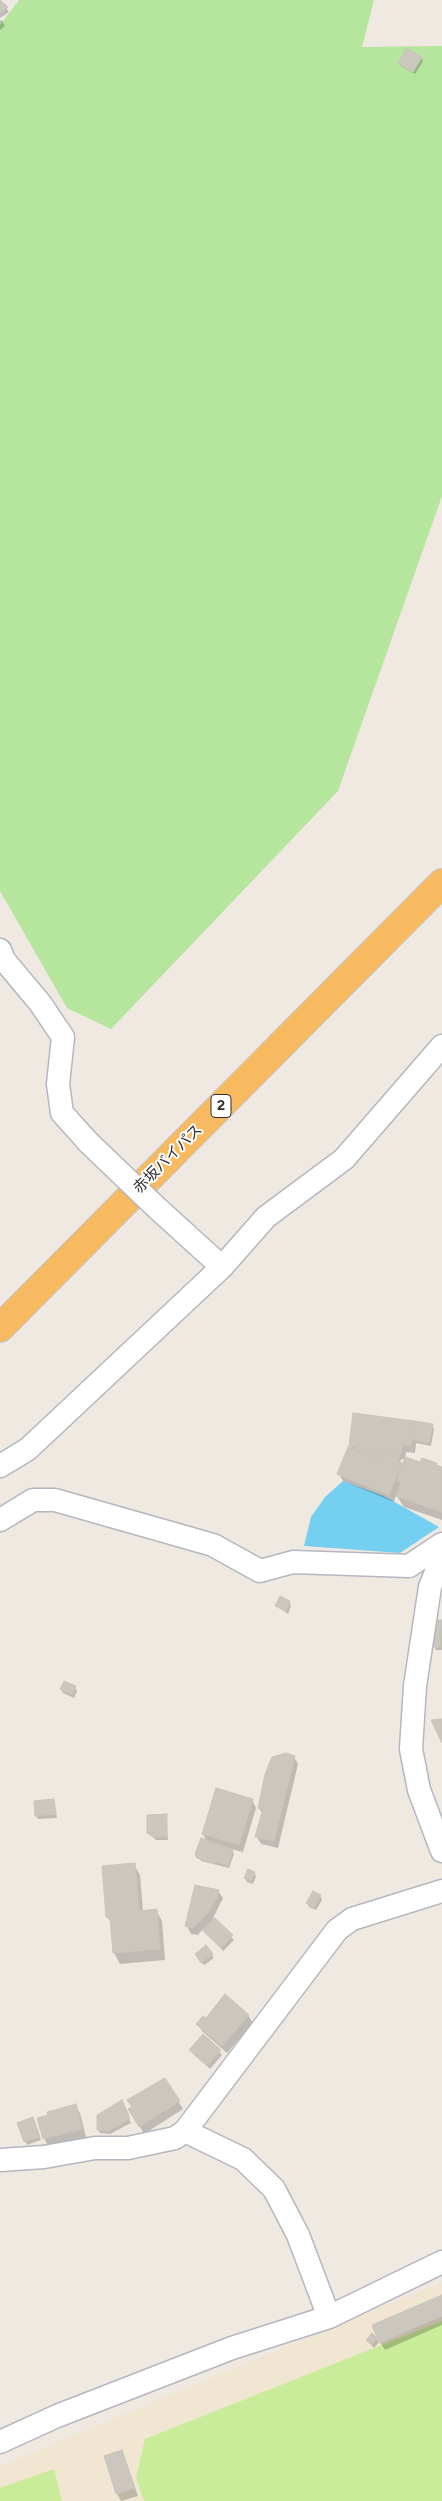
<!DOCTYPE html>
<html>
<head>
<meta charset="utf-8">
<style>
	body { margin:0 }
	canvas { display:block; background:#efe9e1 }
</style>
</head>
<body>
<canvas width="442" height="2501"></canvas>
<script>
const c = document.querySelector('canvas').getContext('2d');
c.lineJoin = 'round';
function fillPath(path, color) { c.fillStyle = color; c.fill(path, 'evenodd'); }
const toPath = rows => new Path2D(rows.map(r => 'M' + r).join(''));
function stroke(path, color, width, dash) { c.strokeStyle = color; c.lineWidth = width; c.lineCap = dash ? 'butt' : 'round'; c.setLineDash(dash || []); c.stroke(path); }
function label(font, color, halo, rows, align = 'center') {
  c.font = font + ' Figtree,"Noto Sans JP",sans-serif'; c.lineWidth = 4; c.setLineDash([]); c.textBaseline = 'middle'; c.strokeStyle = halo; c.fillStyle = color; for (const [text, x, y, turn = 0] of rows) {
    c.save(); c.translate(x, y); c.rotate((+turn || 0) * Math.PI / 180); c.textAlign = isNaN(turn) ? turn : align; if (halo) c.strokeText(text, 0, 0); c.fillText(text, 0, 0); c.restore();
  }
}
const education = toPath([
	[442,2282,442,2501,0,2501,0,2466]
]);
const green = toPath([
	[19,0,374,0,362,47,442,46,442,496,338,791,111,1029,67,1008,0,891,0,25]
]);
const pitch = toPath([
	[442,2321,442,2501,144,2501,136,2478,145,2439],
	[54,2469,62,2501,0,2501,0,2488]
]);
const water = toPath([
	[343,1481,384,1496,439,1527,400,1553,304,1546,311,1517,325,1497]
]);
const shadow = toPath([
	[0,0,9,12,0,18],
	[2,20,5,26,0,30,0,21],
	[421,57,423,61,415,74,402,67,399,64],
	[413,1422,432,1425,434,1429,431,1446,416,1443,415,1453,406,1452,405,1458,421,1464,436,1464,442,1469,442,1520,404,1507,396,1495,394,1502,343,1481,339,1474,353,1451,350,1446],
	[401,1459,406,1460,403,1467,400,1463],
	[289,1602,291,1606,288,1614,277,1606],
	[436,1621,442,1621,442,1650,436,1650,434,1646],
	[75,1687,77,1691,74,1698,63,1693,61,1689],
	[294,1757,298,1764,278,1848,261,1844,257,1837,263,1815,259,1808],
	[54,1800,57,1818,38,1819,36,1816],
	[252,1800,256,1808,243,1852,231,1849,234,1854,229,1868,201,1861,197,1854,207,1842,203,1834],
	[166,1815,168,1840,156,1840,148,1832],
	[134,1865,140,1875,143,1911,156,1910,162,1921,165,1960,120,1964,114,1953,112,1924,107,1917],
	[254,1873,256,1876,253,1884,247,1882,245,1878],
	[218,1891,223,1898,213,1918,234,1940,223,1951,203,1929,198,1935,191,1934,187,1926],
	[320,1896,322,1900,316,1910,309,1907,307,1903],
	[212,1955,214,1958,204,1965,198,1958],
	[248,2015,253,2023,227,2053,202,2031,198,2024,206,2020],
	[203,2036,222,2055,210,2069,191,2050],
	[164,2078,183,2109,144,2134,130,2109,133,2107,129,2100],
	[122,2102,129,2114,127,2116,131,2123,110,2134,100,2133,98,2130],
	[76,2106,80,2113,86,2137,48,2146,44,2138],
	[33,2118,41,2140,27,2145,19,2123],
	[442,2297,442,2325,385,2350,380,2342],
	[372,2335,379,2342,374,2348,367,2340],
	[122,2451,138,2496,121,2501,117,2494]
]);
const building = toPath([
	[0,0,8,7,0,14,0,0],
	[406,48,422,57,413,72,398,64,406,48],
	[353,1413,414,1421,411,1446,402,1445,401,1453,349,1446,353,1413],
	[414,1421,433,1424,429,1443,412,1439,414,1421],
	[348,1447,397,1467,399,1462,402,1463,389,1495,337,1474,348,1447],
	[356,1447,400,1453,397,1467,354,1450,356,1447],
	[405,1457,420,1462,422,1458,437,1463,436,1465,442,1467,442,1512,396,1496,401,1482,397,1481,405,1457],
	[280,1596,290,1601,286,1611,275,1606,280,1596],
	[435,1620,442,1620,440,1647,432,1647,435,1620],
	[64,1681,76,1686,72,1695,60,1689,64,1681],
	[442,1719,442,1743,431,1720,442,1719],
	[286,1753,295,1756,274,1841,255,1837,263,1809,258,1808,265,1774,272,1757,286,1753],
	[216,1788,253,1799,239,1845,202,1834,216,1788],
	[54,1799,56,1814,35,1816,34,1801,54,1799],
	[167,1814,167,1837,153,1837,147,1833,147,1815,167,1814],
	[201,1838,233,1850,228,1866,215,1861,214,1864,197,1858,195,1854,201,1838],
	[135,1863,139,1911,157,1909,160,1949,113,1953,110,1917,106,1917,102,1866,135,1863],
	[248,1869,255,1872,251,1881,244,1878,248,1869],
	[195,1885,219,1890,217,1898,208,1913,193,1928,185,1926,195,1885],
	[313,1891,321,1895,314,1908,306,1903,313,1891],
	[215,1918,233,1935,221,1948,202,1930,215,1918],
	[206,1945,213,1954,201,1963,195,1954,206,1945],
	[225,1994,249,2015,222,2046,196,2024,203,2016,206,2018,225,1994],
	[203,2034,221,2050,207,2066,189,2050,203,2034],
	[165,2078,180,2101,139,2127,128,2109,132,2107,127,2100,165,2078],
	[122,2100,130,2119,108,2131,97,2130,97,2115,122,2100],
	[76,2104,82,2129,43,2139,37,2118,48,2115,47,2112,76,2104],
	[33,2117,40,2137,24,2142,17,2123,33,2117],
	[442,2295,442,2316,379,2343,372,2325,442,2295],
	[372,2333,377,2338,372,2345,366,2340,372,2333],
	[122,2450,135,2488,116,2494,104,2456,122,2450]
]);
const minor = toPath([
	[0,950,4,960,40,1003,63,1037,58,1084,62,1113,89,1143],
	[157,1208,222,1267],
	[0,1466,28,1449,222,1267,266,1217,344,1159,442,1046],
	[0,1520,33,1500,55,1500,213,1545,260,1571,293,1562,409,1566,442,1544],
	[442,1557,430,1587,415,1686,411,1749,419,1790,442,1851],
	[185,2131,243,2159,274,2189,298,2235,329,2317],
	[0,2160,44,2157,95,2148,128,2148,175,2138,185,2131,337,1930,352,1919,442,1891],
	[0,2442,57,2416,232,2348,329,2317,442,2262]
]);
const trunk = toPath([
	[0,1328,442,883]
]);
const minorBridge = toPath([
	[89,1143,157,1208]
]);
const shields = [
	[221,1106,20]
];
const shieldNames = [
	["2",221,1106]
];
const streetNames = [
	["赤坂バイパス",168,1159,-45]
];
fillPath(education, '#f0e6d1');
fillPath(green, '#b6e59e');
fillPath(pitch, '#c9ec9a');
fillPath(water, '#75cff0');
fillPath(shadow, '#0003');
fillPath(building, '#cbc7bf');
stroke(building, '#cbc5ba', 1);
stroke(minor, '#b4b7c1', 25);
stroke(trunk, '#c9c9c9', 30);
stroke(minor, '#fff', 22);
stroke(trunk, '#f8ba60', 28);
stroke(minorBridge, '#b4b7c1', 25, []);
stroke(minorBridge, '#fff', 22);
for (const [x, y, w] of shields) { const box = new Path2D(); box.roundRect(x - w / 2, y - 11.5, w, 23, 4); c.fillStyle = '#fff'; c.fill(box); stroke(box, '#2e2e2e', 1); }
label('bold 14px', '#2e2e2e', null, shieldNames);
label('15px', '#2e2e2e', '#fff', streetNames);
</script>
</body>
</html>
